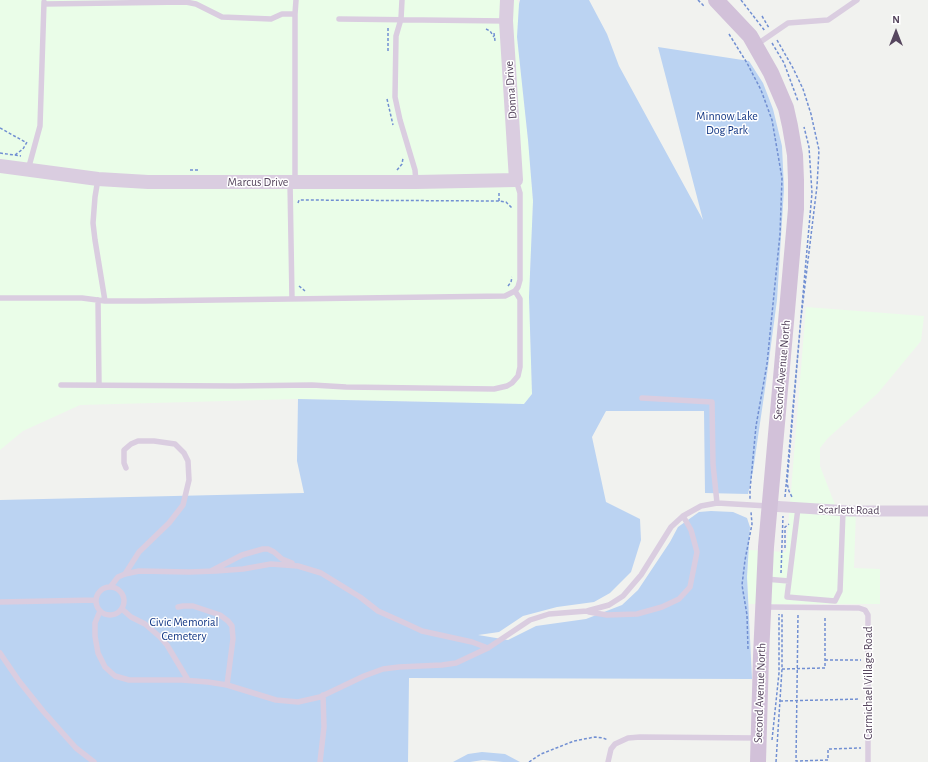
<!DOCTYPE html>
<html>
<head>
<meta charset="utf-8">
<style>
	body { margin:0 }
	#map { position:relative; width:928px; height:762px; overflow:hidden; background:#f1f2ef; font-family:"Alegreya Sans",sans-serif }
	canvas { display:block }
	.north { position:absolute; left:876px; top:12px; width:40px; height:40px; -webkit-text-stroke:3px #fff; paint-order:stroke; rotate:0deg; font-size:11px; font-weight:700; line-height:16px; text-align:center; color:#56465e }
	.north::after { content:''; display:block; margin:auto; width:14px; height:18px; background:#56465e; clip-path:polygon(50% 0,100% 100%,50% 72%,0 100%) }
</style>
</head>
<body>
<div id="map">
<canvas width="928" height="762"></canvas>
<div class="north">N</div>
</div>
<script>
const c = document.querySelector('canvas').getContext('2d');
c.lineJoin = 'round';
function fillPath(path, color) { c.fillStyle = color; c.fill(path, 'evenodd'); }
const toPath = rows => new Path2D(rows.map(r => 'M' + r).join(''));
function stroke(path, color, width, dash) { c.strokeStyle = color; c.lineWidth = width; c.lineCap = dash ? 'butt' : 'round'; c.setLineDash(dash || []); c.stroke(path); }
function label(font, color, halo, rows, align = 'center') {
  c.font = font + ' "Alegreya Sans",sans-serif'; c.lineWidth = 3; c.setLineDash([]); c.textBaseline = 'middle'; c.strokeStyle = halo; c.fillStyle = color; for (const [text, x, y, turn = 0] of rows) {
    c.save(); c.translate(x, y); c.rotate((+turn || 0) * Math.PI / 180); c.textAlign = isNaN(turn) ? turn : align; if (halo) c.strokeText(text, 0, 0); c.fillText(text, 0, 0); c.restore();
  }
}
const commercial = toPath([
	[0,0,517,0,519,4,517,37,528,140,533,201,529,297,532,394,524,404,298,399,80,405,23,431,0,450],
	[806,307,924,316,921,341,878,393,828,438,820,448,820,466,837,510,856,510,854,568,880,569,880,604,749,604,747,577,749,550,786,552]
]);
const green = toPath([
	[520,0,589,0,607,34,619,66,703,220,658,47,749,61,763,83,773,109,782,146,784,189,777,300,766,382,753,471,748,494,705,493,704,411,606,411,592,437,606,502,640,519,641,540,631,572,610,593,594,602,557,607,523,616,499,632,478,635,508,640,536,626,586,619,622,605,638,590,670,542,678,527,699,512,711,511,733,512,747,518,750,527,747,577,752,679,409,678,408,762,0,762,0,500,304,493,297,461,298,399,524,404,532,394,529,297,533,201,528,140,517,37,519,4],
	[482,752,505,754,520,762,503,762,483,760,470,762,453,762,468,754]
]);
const path = toPath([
	[698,0,705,7],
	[741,0,765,31],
	[762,16,769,28],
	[486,29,490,31,494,37],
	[494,33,495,41],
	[729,34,747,63,761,90,772,120,782,178,780,234,767,364,756,426,750,490,750,499],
	[777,40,793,68,803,89,811,114,819,150,817,186,801,318,787,483,789,491,792,497],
	[772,43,784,63,798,101],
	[388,51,388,27],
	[387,99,393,125],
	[0,128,27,143],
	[0,153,21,156],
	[15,155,23,149,27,142],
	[190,170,198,170],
	[397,170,402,164,403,158],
	[499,201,499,192],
	[298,203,299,200,499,201,506,202,512,208],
	[299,286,305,291],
	[508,286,511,282,512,277],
	[785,497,812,193,809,147,804,127],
	[785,548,785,527,789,524],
	[781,573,783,516],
	[798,615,796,761,828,760,828,749,861,748],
	[748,649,747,615,742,585,745,560,752,524,751,512],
	[825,660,861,660],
	[782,669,825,668,825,616],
	[780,701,860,699],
	[772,740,779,673,779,614],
	[529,762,541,754,574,741,595,737,603,738,608,740],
	[776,762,782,669,782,614]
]);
const service = toPath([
	[402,0,401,19,396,36,395,97,400,120,415,170,416,182],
	[44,4,186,2,196,4,222,17,271,19,282,14,295,14,295,181],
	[295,14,296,0],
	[339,19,506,21],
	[756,45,788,23,828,20,857,0],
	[28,170,40,126,44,2],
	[98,179,95,197,93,223,95,240,105,301],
	[290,182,292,299],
	[0,298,82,298,105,301,145,301,505,296,515,291,518,287,520,280,520,193,516,180],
	[98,300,99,385],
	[61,385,235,386,312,385,346,387,494,389,507,386,512,383,518,376,520,367,520,299,515,291],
	[642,398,712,402,713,464,717,503],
	[798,508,787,597,835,601,840,591,843,511],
	[211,571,242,555,263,549,268,549,274,552,282,559,292,563],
	[125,574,139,552,169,523,183,505,189,480,188,461,184,453,175,444,154,441,138,441,131,444,124,450,124,463,126,468],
	[765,579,789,581],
	[111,586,118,577,125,574,139,571,189,572,216,571,243,569,271,564,298,566,321,573,360,597,378,611,407,624,422,631,472,642,488,648],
	'96 601a14 14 0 1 1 28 0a14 14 0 1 1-28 0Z',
	[0,602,96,600],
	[178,607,183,606,193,606,220,615,228,621,232,626,233,639,227,685],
	[765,607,859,608,865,610,868,615,868,762],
	[122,609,131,617,145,624,160,637,167,645,188,680],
	[100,611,95,623,95,636,98,653,105,667,115,676,129,680,182,680,208,682,227,685,276,700,298,702,320,697,364,676,383,669,399,667,442,665,456,663,488,648,530,620,549,614,587,611,609,605,623,596,641,575,671,527,683,516,701,506,717,503,768,506],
	[589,612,607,615,637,614,662,607,679,599,690,587,697,552,691,530,683,516],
	[0,653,19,681,43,711,76,748,94,762],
	[320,762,324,727,323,695],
	[608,762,611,749,615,744,628,738,640,737,758,738]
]);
const minor = toPath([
	[770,506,850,511,928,511]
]);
const tertiary = toPath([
	[0,166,98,179,148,182,416,182,516,180,506,21,507,0]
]);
const secondary = toPath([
	[716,0,750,36,771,73,786,108,790,126,795,155,796,180,796,209,766,547,761,656,758,762]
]);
const streetNames = [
	["Donna Drive",511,90,-94],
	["Marcus Drive",258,182],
	["Second Avenue North",782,370,-85],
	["Scarlett Road",849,510,1],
	["Carmichael Village Road",868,683,-90],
	["Second Avenue North",760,693,-88]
];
const parkNames = [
	["Minnow Lake",727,116],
	["Dog Park",727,130],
	["Civic Memorial",184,622],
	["Cemetery",184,636]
];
fillPath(commercial, '#eafde8');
fillPath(green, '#bbd3f2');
stroke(path, '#718fd2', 1.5, [3, 2]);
stroke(service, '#dacde0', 5.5);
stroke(minor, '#dacde0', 11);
stroke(tertiary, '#dacde0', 14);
stroke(secondary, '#d2c1d9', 16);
label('12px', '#56465e', '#fff', streetNames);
label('12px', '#113684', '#fff', parkNames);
</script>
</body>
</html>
